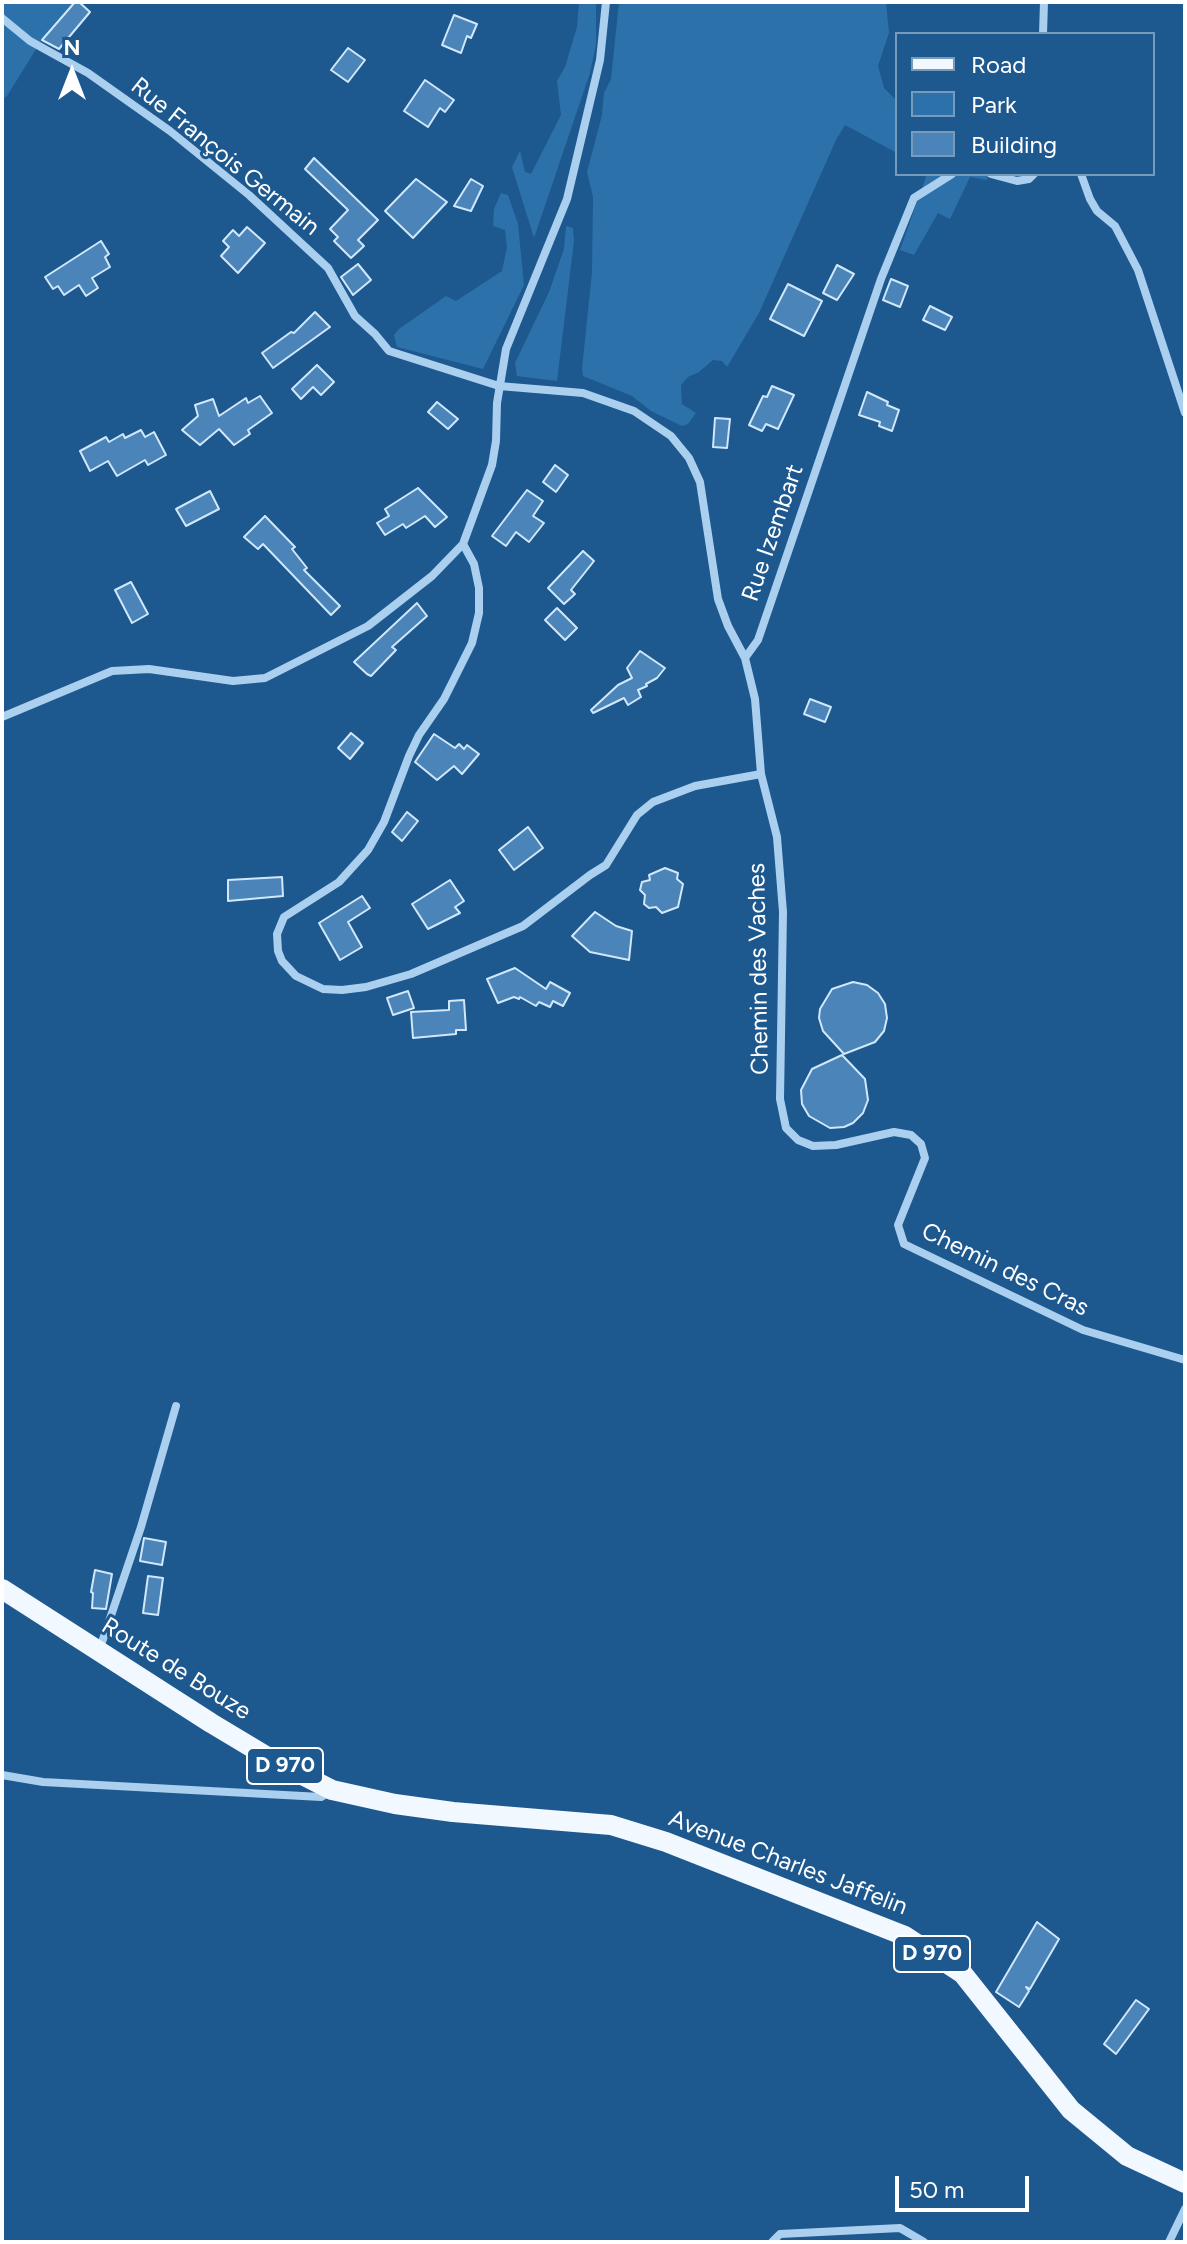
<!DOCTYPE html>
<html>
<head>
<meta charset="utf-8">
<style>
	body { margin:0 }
	#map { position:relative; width:1187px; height:2244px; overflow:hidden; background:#1d588f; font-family:Figtree,sans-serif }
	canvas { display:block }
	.frame { position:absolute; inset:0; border:4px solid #fff; pointer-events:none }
	.legend { position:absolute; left:895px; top:32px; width:260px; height:144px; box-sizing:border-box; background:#1d588f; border:2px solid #779bbc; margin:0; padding:10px 14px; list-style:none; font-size:24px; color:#fff }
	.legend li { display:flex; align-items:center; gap:16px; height:40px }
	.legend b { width:40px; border:2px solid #779bbc }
	.north { position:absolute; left:32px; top:32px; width:80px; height:80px; -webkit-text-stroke:6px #1d588f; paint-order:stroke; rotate:0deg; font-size:22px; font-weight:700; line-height:32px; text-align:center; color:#fff }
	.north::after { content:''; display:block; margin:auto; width:28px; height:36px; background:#fff; clip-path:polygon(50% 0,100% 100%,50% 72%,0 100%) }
	.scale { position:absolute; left:895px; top:2176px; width:134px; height:36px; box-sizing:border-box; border:4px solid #fff; border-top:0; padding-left:10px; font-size:24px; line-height:28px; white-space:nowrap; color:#fff; -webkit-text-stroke:6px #1d588f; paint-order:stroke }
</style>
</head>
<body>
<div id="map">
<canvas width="1187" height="2244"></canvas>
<div class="frame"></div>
<ul class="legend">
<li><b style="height:10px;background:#f2f8ff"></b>Road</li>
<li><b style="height:22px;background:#2d71ab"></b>Park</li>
<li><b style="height:22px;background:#4a84b8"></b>Building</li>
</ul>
<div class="north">N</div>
<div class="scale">50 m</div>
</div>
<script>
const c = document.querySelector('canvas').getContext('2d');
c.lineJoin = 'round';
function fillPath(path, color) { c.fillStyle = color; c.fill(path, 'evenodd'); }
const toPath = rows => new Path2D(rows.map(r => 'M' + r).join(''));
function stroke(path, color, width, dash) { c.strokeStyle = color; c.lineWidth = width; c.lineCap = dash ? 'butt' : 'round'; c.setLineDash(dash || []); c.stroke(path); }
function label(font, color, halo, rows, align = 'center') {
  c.font = font + ' Figtree,sans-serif'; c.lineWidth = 6; c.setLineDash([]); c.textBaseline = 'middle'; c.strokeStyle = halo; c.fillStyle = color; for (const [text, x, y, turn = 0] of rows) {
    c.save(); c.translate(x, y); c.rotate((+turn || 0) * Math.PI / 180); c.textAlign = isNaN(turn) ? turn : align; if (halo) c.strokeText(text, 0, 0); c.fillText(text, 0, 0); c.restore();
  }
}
const green = toPath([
	[2,2,74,2,43,38,7,96,2,99],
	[579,2,596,2,596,44,590,73,534,238,512,167,520,151,525,172,531,174,561,115,557,81,565,67,577,27],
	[619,2,886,2,889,33,878,66,884,88,897,101,897,153,845,125,836,140,759,313,727,367,722,361,713,360,699,372,688,377,681,385,682,404,696,413,688,424,682,426,651,411,632,396,583,376,582,369,592,272,593,197,587,172,602,115,604,93,611,79],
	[927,174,987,174,987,180,970,177,950,219,938,213,914,255,900,250],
	[501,193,508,195,518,224,524,285,483,369,397,347,394,335,399,329,446,296,456,301,502,271,507,247,505,230,493,226,494,209],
	[566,226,573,228,574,241,557,381,517,376,515,363,549,292,564,249]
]);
const building = toPath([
	[75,2,79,2,90,12,59,49,42,40,75,2],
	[454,15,477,24,471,38,467,36,461,53,442,45,454,15],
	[348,48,365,60,348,82,331,70,348,48],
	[425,80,454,100,445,112,440,108,428,127,404,111,425,80],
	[314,158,378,220,358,240,364,246,351,258,334,241,338,237,330,229,348,210,305,169,314,158],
	[416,179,447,202,413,238,385,211,416,179],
	[471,179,483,186,471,211,454,206,471,179],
	[247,227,265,243,238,273,221,256,229,247,223,241,233,230,239,236,247,227],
	[101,241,109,254,105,257,110,267,92,278,98,288,86,296,79,285,64,295,58,286,53,289,45,277,101,241],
	[358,264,371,280,353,295,341,277,358,264],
	[837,265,854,274,837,300,823,293,837,265],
	[891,279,908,286,900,307,883,300,891,279],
	[788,284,822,301,804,336,770,319,788,284],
	[930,306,952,317,945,330,923,320,930,306],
	[315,312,330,327,273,368,262,353,291,332,294,333,315,312],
	[317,365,334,382,321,395,313,387,301,399,292,389,317,365],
	[772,386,794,395,778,429,766,424,762,431,749,425,763,396,767,397,772,386],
	[867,392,888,402,887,405,899,410,892,431,879,426,880,422,859,415,867,392],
	[260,396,272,413,248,430,250,434,234,445,219,429,200,445,182,430,198,416,195,405,213,399,219,416,246,398,248,403,260,396],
	[437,402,458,419,448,429,428,412,437,402],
	[715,418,730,419,727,448,713,447,715,418],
	[141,430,145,437,154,432,166,455,148,465,145,460,117,476,108,461,90,471,80,451,106,437,109,442,123,434,125,438,141,430],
	[555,465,568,475,556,492,543,482,555,465],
	[418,488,447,517,435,527,425,516,406,528,403,524,385,535,377,523,389,516,385,509,418,488],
	[527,490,543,501,533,516,544,523,529,542,516,532,506,546,492,536,527,490],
	[210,491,219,509,186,526,176,509,210,491],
	[265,516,295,547,292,549,307,568,304,570,340,606,331,615,263,544,258,549,244,537,265,516],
	[583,551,594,561,571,590,575,594,564,604,548,588,583,551],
	[131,582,148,614,132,623,115,590,131,582],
	[417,603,427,616,392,647,396,650,371,676,367,674,354,662,417,603],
	[557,608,577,628,565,640,545,620,557,608],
	[640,651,665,668,657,678,646,684,647,686,638,690,641,697,628,705,624,698,593,713,591,710,618,685,632,678,627,668,640,651],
	[810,699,831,707,825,722,804,714,810,699],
	[351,733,363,743,350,759,338,748,351,733],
	[434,734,455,748,459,744,464,749,467,745,479,754,462,774,454,766,437,780,415,762,434,734],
	[407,812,418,821,402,841,392,832,407,812],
	[528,827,543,848,514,870,499,850,528,827],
	[665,868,678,873,677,879,683,884,678,907,662,913,656,907,649,908,644,904,645,895,640,890,642,882,650,880,649,875,665,868],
	[282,877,283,896,228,901,228,880,282,877],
	[450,880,464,901,455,907,460,913,428,929,412,904,450,880],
	[362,896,370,908,348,922,362,947,340,960,319,923,362,896],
	[595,912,616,926,632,931,629,960,590,952,572,936,595,912],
	[515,968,546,989,550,982,570,993,563,1006,553,1001,550,1007,539,1002,536,1006,520,997,519,999,514,997,498,1003,487,979,515,968],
	[853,982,867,985,878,993,885,1004,887,1018,884,1031,875,1042,844,1054,823,1031,819,1018,820,1009,832,989,853,982],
	[408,991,414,1008,393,1015,387,998,408,991],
	[464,1000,466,1030,456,1030,456,1034,413,1038,411,1012,449,1010,449,1001,464,1000],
	[842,1055,865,1079,868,1100,863,1113,853,1123,844,1127,830,1128,809,1116,802,1104,801,1090,812,1069,842,1055],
	[144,1538,166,1542,162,1565,140,1561,144,1538],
	[95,1570,112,1574,106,1609,92,1608,93,1593,91,1592,95,1570],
	[148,1576,163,1578,158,1615,143,1613,148,1576],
	[1037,1922,1059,1939,1030,1989,1026,1987,1029,1991,1019,2007,996,1992,1037,1922],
	[1136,2000,1149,2009,1116,2054,1104,2044,1136,2000]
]);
const minor = toPath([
	[2,18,30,41,88,73,170,131,249,195,328,268,355,316,375,334,389,351,499,386,583,393,634,411,671,436,689,458,700,482,718,599,728,626,745,658,755,699,761,774,777,837,783,912,780,1099,786,1128,798,1140,813,1146,836,1145,894,1132,911,1135,921,1144,925,1158,898,1225,904,1244,1083,1330,1185,1360],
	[1043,34,1044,2],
	[991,174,1017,181,1029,179,1034,174],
	[1081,174,1090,199,1097,211,1115,226,1138,270,1185,413],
	[463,544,474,564,479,588,479,613,472,643,444,699,419,735,409,756,384,822,368,850,339,882,284,917,277,934,278,951,282,961,296,976,323,989,342,990,366,987,411,974,523,926,590,875,606,865,637,815,653,802,695,786,761,774],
	[745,658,758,640,881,279,914,198,952,174],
	[2,717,112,671,149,669,233,681,265,678,368,626,432,576,463,544,492,465,496,441,497,403,506,349,567,199,600,60,606,2],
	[99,1651,141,1527,176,1406],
	[2,1775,43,1782,321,1797,331,1791],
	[772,2242,780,2234,900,2228,924,2242],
	[1169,2242,1185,2209]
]);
const primary = toPath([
	[2,1589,211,1723,271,1759,332,1790,395,1804,453,1812,611,1825,666,1842,905,1936,963,1974,1071,2110,1127,2156,1185,2183]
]);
const shields = [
	[285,1766,76],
	[932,1954,76]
];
const shieldNames = [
	["D 970",285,1766],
	["D 970",932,1954]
];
const streetNames = [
	["Rue François Germain",225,157,39],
	["Rue Izembart",773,533,-71],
	["Chemin des Vaches",759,969,-91],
	["Chemin des Cras",1005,1270,26],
	["Route de Bouze",176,1669,32],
	["Avenue Charles Jaffelin",788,1863,21]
];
fillPath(green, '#2d71ab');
fillPath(building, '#4a84b8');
stroke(building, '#d1e7fa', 2);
stroke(minor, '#abcfee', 8);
stroke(primary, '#f2f8ff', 20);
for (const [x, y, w] of shields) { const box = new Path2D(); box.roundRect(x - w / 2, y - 18, w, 36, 6); c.fillStyle = '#1d588f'; c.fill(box); stroke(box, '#fff', 2); }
label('bold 22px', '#fff', null, shieldNames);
label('24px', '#fff', '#1d588f', streetNames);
</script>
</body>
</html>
